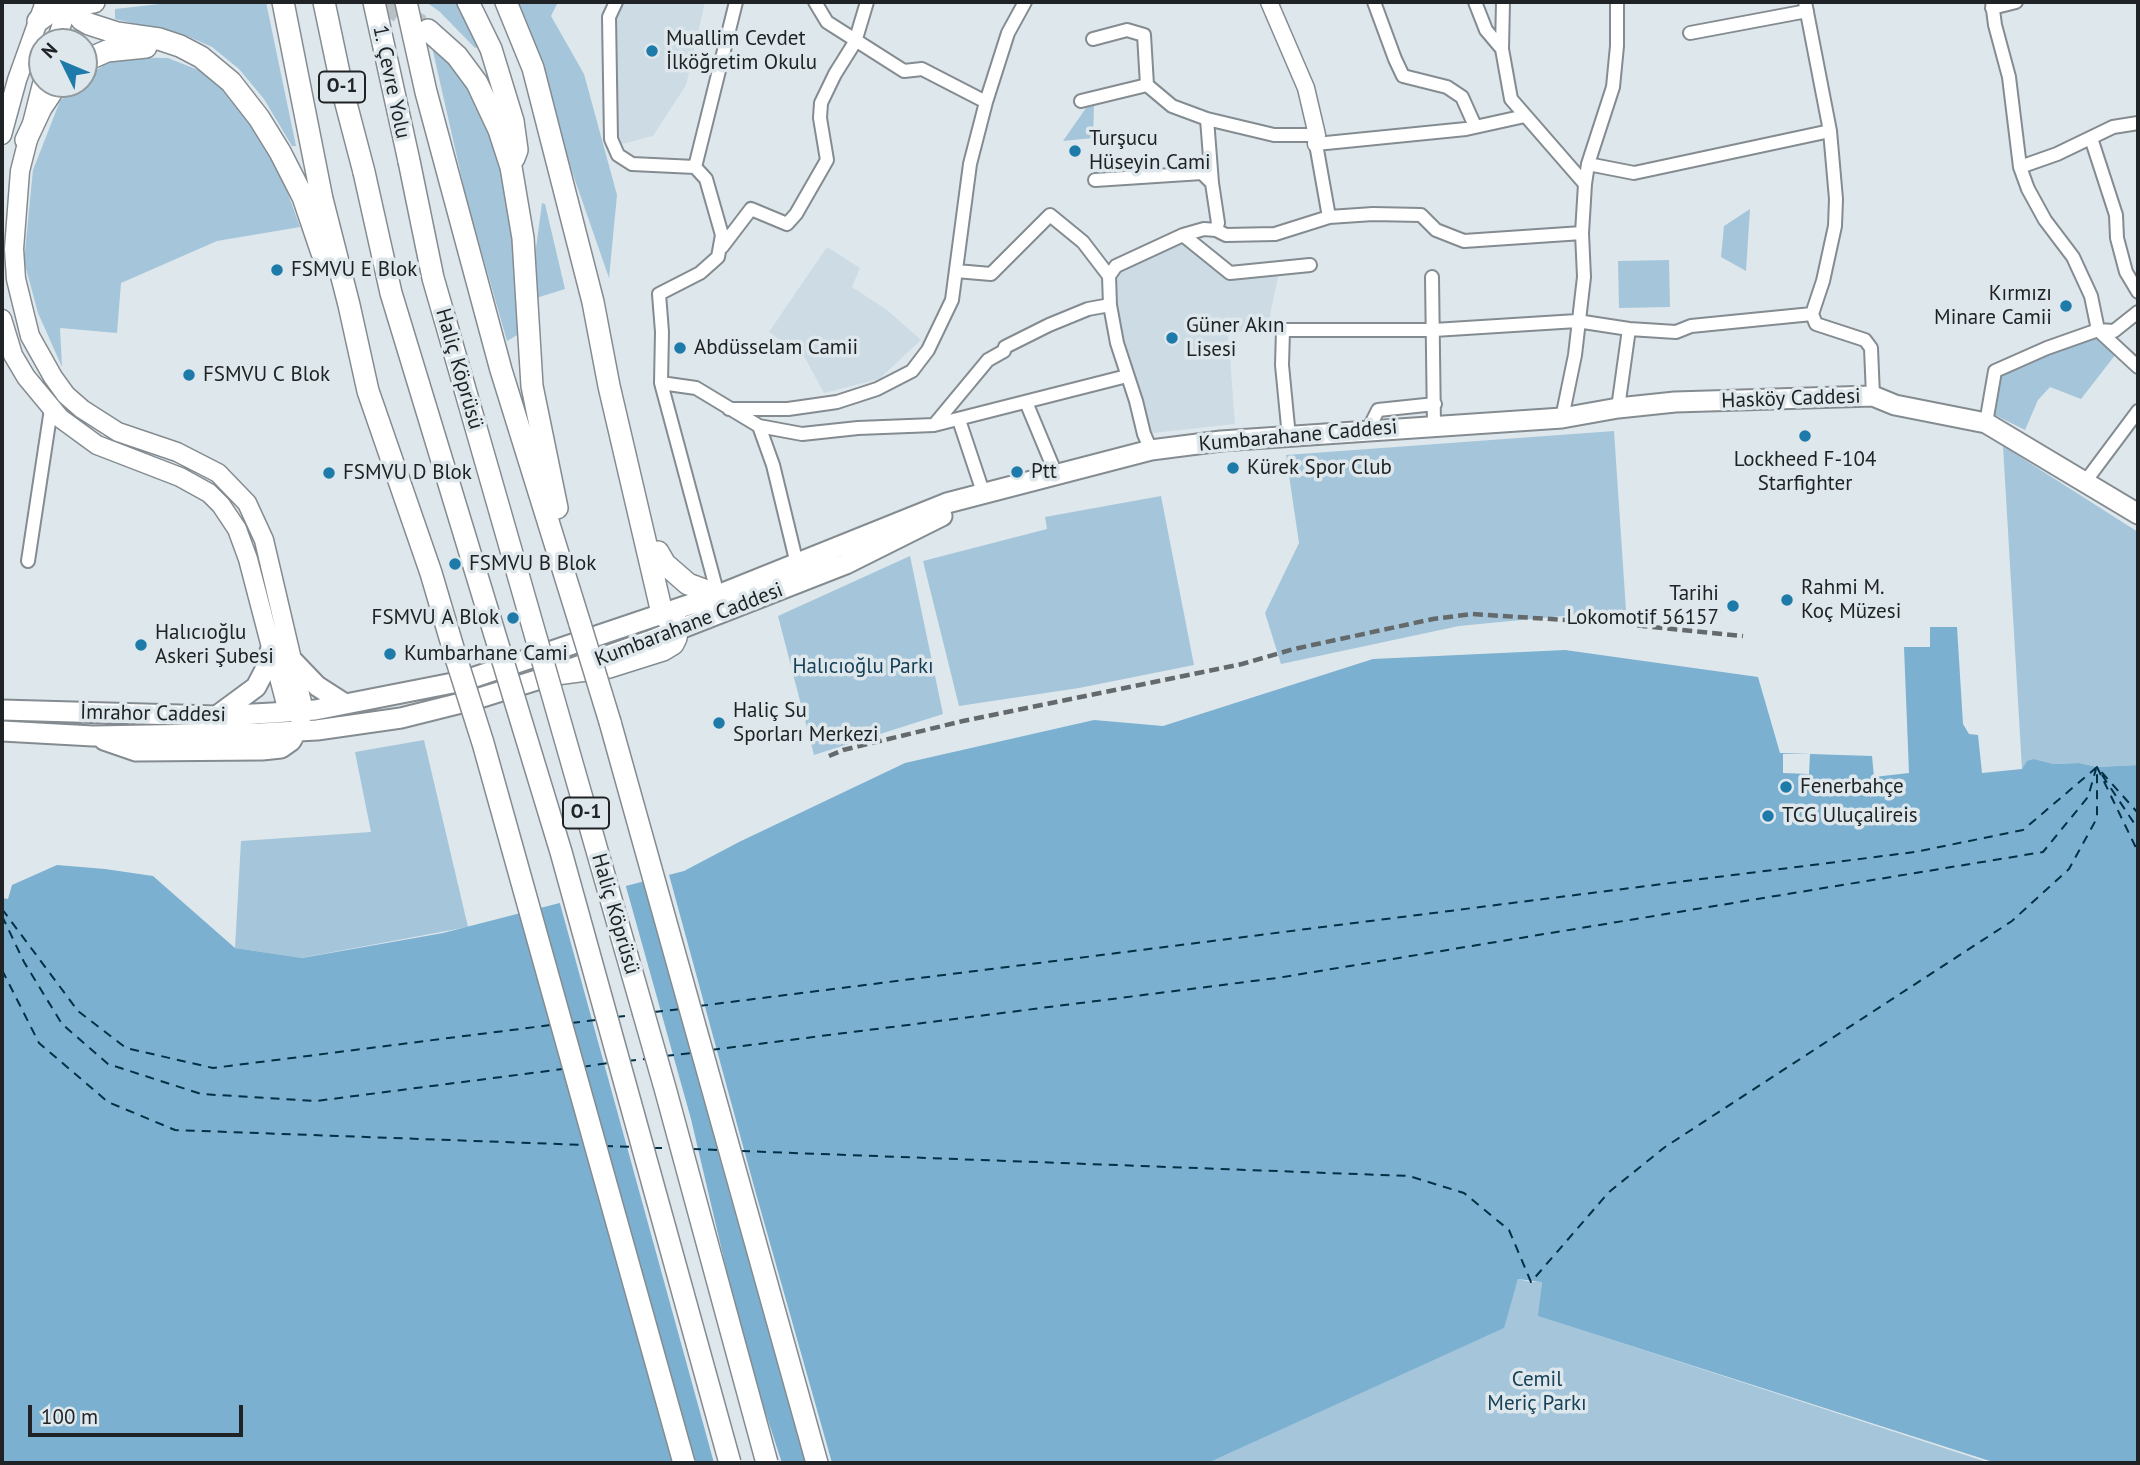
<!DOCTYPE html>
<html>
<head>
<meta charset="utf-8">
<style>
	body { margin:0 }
	#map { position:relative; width:2140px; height:1465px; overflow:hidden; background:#dee7ec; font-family:"PT Sans",sans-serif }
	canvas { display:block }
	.frame { position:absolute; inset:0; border:4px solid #202325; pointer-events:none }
	.north { position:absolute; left:28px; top:28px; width:70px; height:70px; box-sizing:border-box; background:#dee7ec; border:2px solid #92999c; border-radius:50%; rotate:313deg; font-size:19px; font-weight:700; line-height:28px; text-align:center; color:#202325 }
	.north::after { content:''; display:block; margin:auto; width:24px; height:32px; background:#1e7ba9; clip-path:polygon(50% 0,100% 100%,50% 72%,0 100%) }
	.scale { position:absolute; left:28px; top:1405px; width:215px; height:32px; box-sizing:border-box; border:4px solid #202325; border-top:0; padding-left:9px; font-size:21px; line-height:24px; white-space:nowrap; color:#202325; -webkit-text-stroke:5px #dee7ec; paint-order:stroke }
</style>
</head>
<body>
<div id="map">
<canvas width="2140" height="1465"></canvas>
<div class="frame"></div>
<div class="north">N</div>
<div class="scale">100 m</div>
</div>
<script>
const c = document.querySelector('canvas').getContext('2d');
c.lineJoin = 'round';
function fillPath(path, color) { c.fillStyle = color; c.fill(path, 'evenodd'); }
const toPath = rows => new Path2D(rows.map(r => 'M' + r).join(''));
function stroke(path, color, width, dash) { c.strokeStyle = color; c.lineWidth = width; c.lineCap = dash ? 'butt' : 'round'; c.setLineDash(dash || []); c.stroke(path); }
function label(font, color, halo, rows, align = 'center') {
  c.font = font + ' "PT Sans",sans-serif'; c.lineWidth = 7; c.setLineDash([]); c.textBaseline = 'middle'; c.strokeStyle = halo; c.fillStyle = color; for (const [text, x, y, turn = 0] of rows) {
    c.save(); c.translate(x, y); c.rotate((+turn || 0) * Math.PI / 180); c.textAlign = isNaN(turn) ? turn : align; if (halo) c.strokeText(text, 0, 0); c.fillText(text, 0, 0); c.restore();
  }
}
const built = toPath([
	[616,2,705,2,686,85,653,136,622,144,611,139,609,17],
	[1183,235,1230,273,1280,268,1271,310,1269,328,1228,333,1235,424,1144,434,1110,305,1116,266],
	[827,247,860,268,852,287,887,310,921,340,879,379,824,393,805,358,769,332]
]);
const green = toPath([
	[178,2,266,2,296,146,292,146,264,99,239,69,212,47,187,36,115,19,115,9],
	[426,2,460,2,480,46,475,48,440,12],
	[515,2,558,2,551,16,584,74,617,195,609,278,567,157,525,20],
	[432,47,447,61,473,95,487,121,504,174,512,231,519,334,507,341,467,201],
	[113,57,168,58,211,75,246,113,273,152,300,227,217,241,121,283,117,333,60,328,62,367,38,313,24,261,33,170,60,101,81,84,84,84,84,81],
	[1094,106,1093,138,1063,141,1086,108],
	[542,203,545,204,565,289,533,299,534,263],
	[1750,209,1746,271,1721,257,1724,226],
	[1669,260,1670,307,1619,308,1618,261],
	[2095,335,2116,354,2081,399,2050,387,2038,400,2025,430,1995,415,1991,405,2000,377,2005,371],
	[1614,431,1626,610,1459,626,1281,664,1265,613,1299,543,1286,455],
	[2003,446,2138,532,2138,765,2097,767,2079,763,2054,764,2034,759,2022,769],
	[1161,496,1194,665,1079,688,959,706,923,561,1047,529,1045,517],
	[910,556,943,714,814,755,778,616],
	[424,740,468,927,301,958,235,948,241,841,371,832,355,752],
	[1518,1279,1531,1282,1542,1281,1539,1316,1990,1463,1208,1463,1503,1328]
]);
const water = toPath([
	[1930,627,1957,627,1963,724,1969,734,1978,735,1982,773,2022,769,2027,761,2034,759,2054,764,2079,763,2097,767,2138,765,2138,1463,1996,1463,1538,1316,1542,1282,1518,1279,1504,1328,1208,1463,2,1463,2,898,8,899,12,885,57,865,105,869,153,876,235,948,302,958,443,933,684,871,739,842,905,763,1094,720,1163,726,1373,659,1565,650,1758,677,1780,753,1872,756,1874,777,1909,773,1904,647,1930,647]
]);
const pier = toPath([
	[1783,754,1810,754,1809,774,1783,773],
	[668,871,755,1190,832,1463,807,1463,730,1195,643,878],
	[625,883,691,1119,746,1353,782,1463,714,1463,559,900]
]);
const ferry = toPath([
	[2102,775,2138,829],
	[2,909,78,1011,126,1048,213,1068,551,1025],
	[2,916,24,962,62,1024,108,1064,201,1094,316,1101,563,1069],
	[2,970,39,1043,108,1102,175,1130,585,1145],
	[699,1006,1915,852,2023,830,2097,767,2138,813],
	[654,1012,680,1009],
	[616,1017,635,1015],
	[571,1023,596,1020],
	[711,1050,1277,978,2043,852,2088,797,2096,769],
	[665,1056,691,1053],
	[627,1061,646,1059],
	[582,1067,608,1063],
	[604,1146,634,1147],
	[653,1148,672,1148],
	[692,1149,718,1150],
	[741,1151,1409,1176,1464,1193,1509,1230,1531,1282,1609,1192,1665,1147,2012,921,2069,869,2097,818,2097,767,2138,852]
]);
const trunkTunnel = toPath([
	[381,2,421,25]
]);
const minor = toPath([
	[616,2,609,17,611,139,618,155,632,164,695,167],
	[815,2,827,22,904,71,922,69,986,102],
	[1374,2,1395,59,1403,76,1447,87,1462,97,1475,126],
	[1475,2,1486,30,1502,49,1503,2],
	[1805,2,1830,131,1836,199,1835,226,1823,281,1812,314,1816,324,1865,340,1871,348,1873,396],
	[1992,2,1995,25,2009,77,2020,167,2028,189,2045,220,2073,257,2091,296,2098,330,2114,331,2138,312],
	[1992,8,2016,2],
	[1690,33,1807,11],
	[1093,39,1127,30,1144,35,1147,85,1172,106,1207,119,1274,135,1317,135],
	[1502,49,1511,99,1585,184],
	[1081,101,1147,85],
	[1207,119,1212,183],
	[2091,138,2116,215,2117,238,2126,272,2138,292],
	[1588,164,1634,173,1830,131],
	[695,167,706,179,722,235,718,257,700,273,659,294,662,332,661,383,696,388,759,426,802,434,858,428,934,425,1127,376],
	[695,167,736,2],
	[2020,167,2057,154,2113,127,2138,123],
	[1095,180,1202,173,1212,183,1218,223,1216,230],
	[1329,217,1316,144,1466,129,1525,116],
	[1183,235,1230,273,1310,265],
	[722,247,751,209,787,224,796,214,827,160,820,118,821,103,835,74,855,42,867,2],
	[956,271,991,274,1050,215,1083,242,1109,276],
	[1432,277,1434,426],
	[661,383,718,595],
	[1026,402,1056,474],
	[1618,408,1629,329],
	[729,409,788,409,837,402,877,389,912,371,928,350,952,300,970,164,986,102,1008,33,1025,2],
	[1562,418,1575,355,1584,277,1582,233,1585,184,1588,164,1613,87,1617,46,1617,2],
	[959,420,984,495],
	[1986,423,1995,371,2047,348,2098,330,2138,367],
	[934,425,988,360,1004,351,1005,347,1049,325,1088,309,1110,305],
	[759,426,773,465,797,564],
	[1368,430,1378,410,1435,404],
	[1289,437,1282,365,1283,330,1434,330,1577,321,1629,329,1676,332,1691,326,1812,314],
	[1151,450,1144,434,1136,401,1117,343,1110,305,1109,276,1116,266,1183,235,1204,229,1216,230,1226,235,1275,234,1329,217,1373,214,1421,215,1436,230,1464,241,1582,233],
	[2085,482,2138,411],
	[28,561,51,409]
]);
const tertiary = toPath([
	[1269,2,1306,88,1317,135,1316,144]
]);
const secondary = toPath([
	[56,42,69,2],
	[42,84,20,171,14,249,16,279,30,336,53,377,66,395,82,409,118,432,177,452,218,473,247,503,264,540,304,711],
	[2,135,17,80,45,2],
	[2,319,13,355,26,377,60,418,97,445,180,477,209,493,221,505,237,529,248,559,288,712]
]);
const primary = toPath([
	[294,662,317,686,345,704],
	[2,710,216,716,272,713,315,710,463,681,718,595,947,503,1151,450,1221,441,1562,418,1618,408,1675,402,1873,396,1895,405,1986,423,2138,514],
	[218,715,256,687,268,664,270,651],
	[2,731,93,736,261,733,317,730,401,718,473,700,556,674,649,641,846,564,942,516],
	[104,740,136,751,262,750,281,748,291,741,301,724]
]);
const trunk = toPath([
	[67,2,82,20,89,24,117,33,159,39,180,46,201,57,231,82,259,118,280,152,303,197,322,253],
	[283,2,322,199,349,305,368,391,431,573,456,658],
	[324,2,343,92,364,172],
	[374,2,409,161],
	[406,2,426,92,501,370,580,624],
	[468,2,491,49,513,121,517,150,514,158],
	[506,2,533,68,593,302,609,386,662,613,677,629],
	[38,21,56,8,94,2],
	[428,30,457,56,477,83,499,130,511,167,523,238,532,386,557,508],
	[84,61,107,51,146,47],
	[26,140,41,108,57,84],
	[658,552,665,564,688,584,718,595],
	[556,674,609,667,663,650,673,644,676,638,677,629,674,615],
	[610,722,817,1463]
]);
const rail = toPath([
	[829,756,843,750,963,721,1242,664,1294,649,1433,619,1472,614,1612,623,1743,636]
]);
const trunkBridge = toPath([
	[409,161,433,278,446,323,665,1088,767,1463],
	[364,172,391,293,561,852,730,1463],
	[580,624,610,722],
	[456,658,483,743,684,1463]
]);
const markers = [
	[652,51,7,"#1e7ba9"],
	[1075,151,7,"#1e7ba9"],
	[277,270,7,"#1e7ba9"],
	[2066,306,7,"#1e7ba9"],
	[1172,338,7,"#1e7ba9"],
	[680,348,7,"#1e7ba9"],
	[189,375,7,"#1e7ba9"],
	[1805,436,7,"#1e7ba9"],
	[1233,468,7,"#1e7ba9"],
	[1017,472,7,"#1e7ba9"],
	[329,473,7,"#1e7ba9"],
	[455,564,7,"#1e7ba9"],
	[1787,600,7,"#1e7ba9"],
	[1733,606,7,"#1e7ba9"],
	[513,618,7,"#1e7ba9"],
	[141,645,7,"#1e7ba9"],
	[390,654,7,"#1e7ba9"],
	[719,723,7,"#1e7ba9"],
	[1786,787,7,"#1e7ba9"],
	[1768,816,7,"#1e7ba9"]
];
const shields = [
	[342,87,46],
	[586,813,46]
];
const shieldNames = [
	["O-1",342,87],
	["O-1",586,813]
];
const poiNames = [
	["Muallim Cevdet",666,39],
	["İlköğretim Okulu",666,63],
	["Turşucu",1089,139],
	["Hüseyin Cami",1089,163],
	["FSMVU E Blok",291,270],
	["Kırmızı",2052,294,"right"],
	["Minare Camii",2052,318,"right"],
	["Güner Akın",1186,326],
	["Lisesi",1186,350],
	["Abdüsselam Camii",694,348],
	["FSMVU C Blok",203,375],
	["Lockheed F-104",1805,460,"center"],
	["Starfighter",1805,484,"center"],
	["Kürek Spor Club",1247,468],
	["Ptt",1031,472],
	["FSMVU D Blok",343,473],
	["FSMVU B Blok",469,564],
	["Rahmi M.",1801,588],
	["Koç Müzesi",1801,612],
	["Tarihi",1719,594,"right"],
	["Lokomotif 56157",1719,618,"right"],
	["FSMVU A Blok",499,618,"right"],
	["Halıcıoğlu",155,633],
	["Askeri Şubesi",155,657],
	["Kumbarhane Cami",404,654],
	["Haliç Su",733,711],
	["Sporları Merkezi",733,735],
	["Fenerbahçe",1800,787],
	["TCG Uluçalireis",1782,816]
];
const streetNames = [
	["1. Çevre Yolu",391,82,78],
	["Haliç Köprüsü",459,369,74],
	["Hasköy Caddesi",1791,399,-2],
	["Kumbarahane Caddesi",1298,436,-5],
	["Kumbarahane Caddesi",689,625,-21],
	["İmrahor Caddesi",153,714,1],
	["Haliç Köprüsü",615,914,74]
];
const parkNames = [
	["Halıcıoğlu Parkı",863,667],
	["Cemil",1537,1380],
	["Meriç Parkı",1537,1404]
];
fillPath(built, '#ccdbe4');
fillPath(green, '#a5c6da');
fillPath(water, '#7cb0d0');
fillPath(pier, '#dee7ec');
stroke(ferry, '#023046', 2, [9, 7]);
stroke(trunkTunnel, '#b8c0c4', 21, [21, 10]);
stroke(minor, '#848c91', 16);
stroke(tertiary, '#848c91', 19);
stroke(secondary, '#848c91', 21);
stroke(primary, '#848c91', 23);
stroke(trunk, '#848c91', 24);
stroke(minor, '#fff', 12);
stroke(tertiary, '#fff', 16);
stroke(secondary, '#fff', 18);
stroke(primary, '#fff', 19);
stroke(trunk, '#fff', 21);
stroke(rail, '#64696c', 4.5, [10, 5]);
stroke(trunkBridge, '#848c91', 24, []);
stroke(trunkBridge, '#fff', 21);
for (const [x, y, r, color] of markers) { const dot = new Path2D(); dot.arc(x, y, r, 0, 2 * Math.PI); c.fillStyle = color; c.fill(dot); stroke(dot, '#dee7ec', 2.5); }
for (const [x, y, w] of shields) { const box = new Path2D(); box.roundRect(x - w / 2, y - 15.5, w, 31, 5); c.fillStyle = '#dee7ec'; c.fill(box); stroke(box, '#202325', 2); }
label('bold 19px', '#202325', null, shieldNames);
label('21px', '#202325', '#dee7ec', poiNames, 'left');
label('21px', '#202325', '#dee7ec', streetNames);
label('21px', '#164057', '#dee7ec', parkNames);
</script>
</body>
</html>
